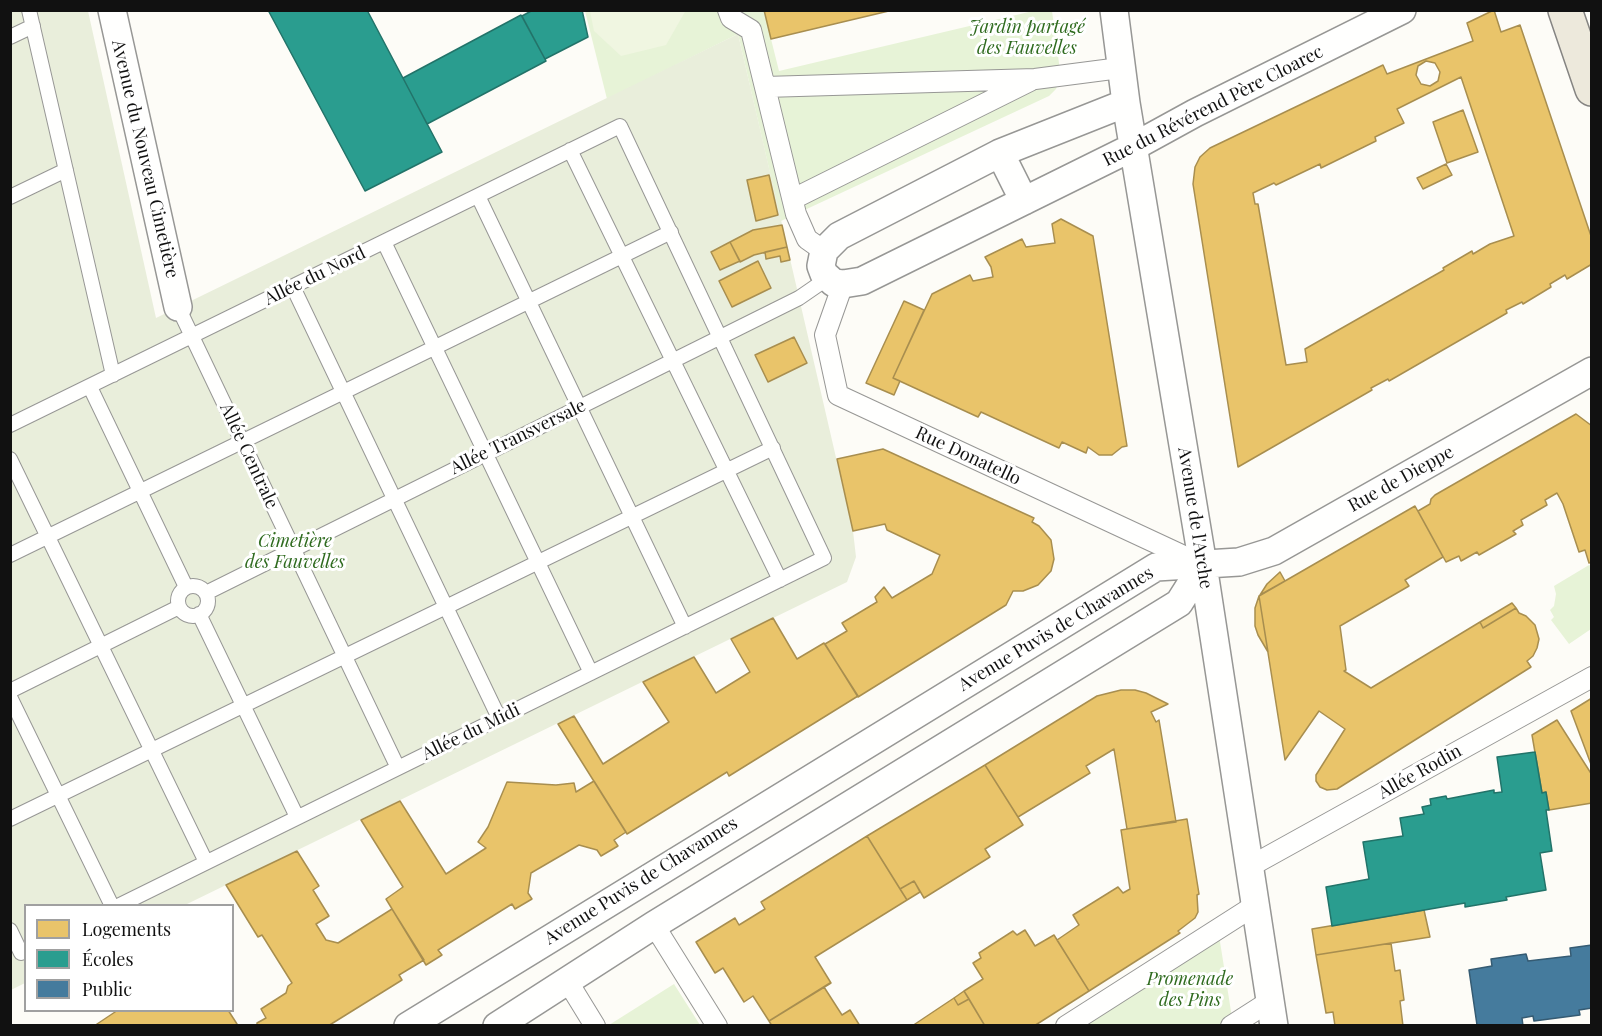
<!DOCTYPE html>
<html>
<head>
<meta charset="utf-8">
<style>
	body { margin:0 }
	#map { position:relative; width:1602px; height:1036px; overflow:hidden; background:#fdfcf7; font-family:"Playfair Display",serif }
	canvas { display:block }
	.frame { position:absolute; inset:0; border:12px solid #111; pointer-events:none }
	.legend { position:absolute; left:24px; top:904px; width:210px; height:108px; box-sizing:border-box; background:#fff; border:2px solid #a0a0a0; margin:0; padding:8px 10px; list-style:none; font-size:18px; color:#111 }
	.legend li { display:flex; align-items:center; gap:12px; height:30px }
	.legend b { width:30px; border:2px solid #a0a0a0 }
</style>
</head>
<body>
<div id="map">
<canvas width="1602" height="1036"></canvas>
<div class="frame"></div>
<ul class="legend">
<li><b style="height:16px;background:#e9c46a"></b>Logements</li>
<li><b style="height:16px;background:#2a9d8f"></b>Écoles</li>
<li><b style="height:16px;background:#457b9d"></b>Public</li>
</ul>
</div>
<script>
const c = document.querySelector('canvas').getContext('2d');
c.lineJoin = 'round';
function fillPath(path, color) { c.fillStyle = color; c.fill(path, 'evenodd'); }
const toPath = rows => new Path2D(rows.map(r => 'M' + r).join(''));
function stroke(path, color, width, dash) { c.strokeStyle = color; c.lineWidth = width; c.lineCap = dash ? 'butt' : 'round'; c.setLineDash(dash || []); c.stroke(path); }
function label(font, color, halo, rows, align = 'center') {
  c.font = font + ' "Playfair Display",serif'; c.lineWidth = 6; c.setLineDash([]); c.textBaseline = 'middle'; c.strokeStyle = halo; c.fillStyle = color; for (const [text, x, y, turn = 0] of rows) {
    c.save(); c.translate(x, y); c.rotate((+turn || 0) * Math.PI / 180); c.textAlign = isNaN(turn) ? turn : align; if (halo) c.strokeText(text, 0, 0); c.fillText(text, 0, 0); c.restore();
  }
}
const green = toPath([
	[585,11,764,11,779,71,1033,11,1052,11,1061,78,1056,89,1049,96,781,221,738,34,607,99],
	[1589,565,1592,566,1591,629,1569,644,1551,620,1554,617,1550,610,1554,606,1556,594,1554,586],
	[1218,929,1233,1024,1231,1025,1066,1026],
	[674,984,700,1025,609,1025]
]);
const cemetery = toPath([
	[11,11,88,11,156,318,738,34,853,531,856,557,847,582,185,905,26,906,25,983,11,990]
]);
const pitch = toPath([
	[686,10,666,45,621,56,594,31,590,11]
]);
const homes = toPath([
	[764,10,893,10,771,39,764,10],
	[1494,10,1501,32,1520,25,1592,239,1592,264,1567,279,1565,275,1550,284,1551,287,1523,304,1522,302,1506,310,1507,313,1389,381,1388,379,1371,388,1372,390,1238,467,1193,184,1195,167,1200,157,1210,148,1383,65,1387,74,1473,41,1467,23,1494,10],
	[1426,61,1435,63,1440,72,1438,81,1430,86,1421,84,1416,75,1418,66,1426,61],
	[1461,77,1514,236,1490,244,1473,254,1472,251,1443,268,1444,270,1305,349,1307,362,1286,365,1258,204,1255,204,1253,193,1274,183,1276,185,1320,164,1321,168,1376,141,1375,137,1404,123,1397,109,1461,77],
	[1463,110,1478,152,1447,163,1433,122,1463,110],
	[1446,164,1452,175,1423,189,1417,178,1446,164],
	[769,175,778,215,756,221,747,180,769,175],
	[1061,219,1093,236,1127,446,1122,447,1112,455,1099,455,1088,447,1086,453,1062,442,1059,448,981,412,978,417,893,378,932,294,970,275,973,281,993,277,991,267,985,257,1022,239,1026,247,1055,243,1052,224,1061,219],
	[782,225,787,247,754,255,740,262,730,242,753,230,782,225],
	[730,242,740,261,720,270,711,252,730,242],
	[787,247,790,260,781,262,780,256,766,259,765,252,787,247],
	[758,261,771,288,732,307,719,281,758,261],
	[904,301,924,310,893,378,900,381,894,395,866,383,904,301],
	[794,337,807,363,768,382,755,355,794,337],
	[1576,414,1592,426,1592,562,1589,563,1585,550,1579,552,1563,504,1557,493,1545,500,1547,505,1521,520,1523,525,1513,531,1516,534,1479,555,1477,552,1461,561,1459,556,1446,562,1418,511,1430,504,1431,499,1435,495,1576,414],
	[883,449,1034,518,1032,522,1039,526,1051,540,1054,559,1051,571,1038,585,1023,591,1013,591,1006,605,858,697,825,644,847,631,842,623,877,602,875,597,884,587,892,598,932,574,940,555,887,530,885,524,853,531,837,459,883,449],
	[1415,506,1443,557,1405,580,1409,586,1340,626,1346,670,1344,671,1371,688,1480,622,1483,628,1516,608,1519,613,1526,616,1535,625,1539,639,1537,648,1533,656,1527,661,1531,667,1337,789,1327,790,1320,787,1316,781,1316,775,1345,729,1319,711,1285,760,1259,596,1415,506],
	[1280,572,1285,581,1260,595,1267,584,1280,572],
	[1259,596,1268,652,1258,635,1255,626,1255,608,1259,596],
	[1512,603,1516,608,1483,628,1480,622,1512,603],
	[773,618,797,659,824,643,858,696,729,776,727,772,627,834,558,724,574,716,603,764,669,722,643,682,694,657,716,693,750,672,731,639,773,618],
	[1121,690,1135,690,1146,693,1168,704,1151,712,1156,722,1159,720,1176,822,1127,829,1114,749,1086,766,1090,773,1018,817,985,765,1097,696,1121,690],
	[1592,698,1592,767,1571,711,1592,698],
	[1557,720,1592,775,1592,803,1549,810,1546,792,1542,793,1532,735,1557,720],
	[985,765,1023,825,985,849,990,857,924,898,914,881,900,889,867,836,985,765],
	[594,781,626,832,614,840,618,846,601,856,597,850,579,845,531,873,528,893,532,899,515,909,512,904,438,950,442,955,426,965,386,899,403,887,361,820,400,801,446,874,486,848,478,842,488,827,507,782,556,785,574,783,576,792,594,781],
	[1187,819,1199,894,1197,895,1198,912,1195,918,1178,931,1180,933,1089,991,1057,940,1079,925,1073,915,1118,887,1123,893,1130,889,1121,830,1187,819],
	[867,836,907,900,815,957,831,983,769,1021,753,996,744,1002,723,968,715,973,696,942,735,918,739,925,765,909,761,902,867,836],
	[297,851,319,886,313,890,329,916,316,924,326,940,338,943,392,909,424,960,399,975,402,980,328,1026,257,1026,257,1023,266,1018,261,1009,286,993,288,986,292,983,262,935,258,937,226,885,297,851],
	[914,881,920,892,907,900,900,889,914,881],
	[1424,910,1430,937,1316,955,1312,929,1424,910],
	[1025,930,1035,946,1054,935,1089,991,1034,1026,985,1026,964,991,983,979,973,963,981,958,979,953,1013,931,1017,935,1025,930],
	[1391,943,1395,971,1400,970,1404,1000,1400,1001,1403,1026,1335,1026,1333,1012,1326,1013,1316,955,1391,943],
	[830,983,824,987,842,1015,850,1010,860,1026,772,1026,769,1021,830,983],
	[964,991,969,999,958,1005,954,998,964,991],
	[954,998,958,1005,969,999,985,1026,912,1026,954,998],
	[118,1010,228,1010,237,1024,234,1026,94,1026,118,1010]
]);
const schools = toPath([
	[268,10,367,10,442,152,365,191,268,10],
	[533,10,582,10,588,37,545,59,522,16,533,10],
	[521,15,546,61,427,124,403,78,521,15],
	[1535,752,1542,793,1546,792,1549,810,1546,810,1552,851,1540,853,1546,890,1506,897,1507,900,1465,907,1465,903,1332,926,1326,887,1369,879,1363,842,1403,836,1400,818,1424,814,1422,807,1431,805,1430,799,1446,796,1447,799,1494,790,1494,793,1502,792,1497,757,1535,752]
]);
const public = toPath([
	[1592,945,1592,1008,1579,1010,1580,1015,1534,1021,1533,1016,1522,1018,1523,1026,1477,1025,1469,970,1492,966,1491,959,1526,954,1528,961,1571,956,1570,948,1592,945]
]);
const service = toPath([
	[29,10,113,375],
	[10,37,33,26],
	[570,150,780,580],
	[478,196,685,627],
	[10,197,66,170],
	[384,242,591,673],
	[293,287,499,718],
	[178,307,398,768],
	[90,387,186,587],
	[10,425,620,126,824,558,118,906],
	[10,459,206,862],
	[10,555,671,232],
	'178 601a15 15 0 1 1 30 0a15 15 0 1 1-30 0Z',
	[206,593,799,298,828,278],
	[199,614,297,817],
	[10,691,179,607],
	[10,697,112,906],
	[10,819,773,448],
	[10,930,21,953]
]);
const pedestrian = toPath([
	[728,10,731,18,751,30,796,214,807,239,824,251],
	[765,87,1035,79,1120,68],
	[793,199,1030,81],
	[843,284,825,335,838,395,1201,564],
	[1249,867,1592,677],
	[654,925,717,1026],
	[568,982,595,1026],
	[1066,1026,1254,906],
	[1231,1026,1270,1001]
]);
const minor = toPath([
	[112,10,178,307],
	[1114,10,1126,103,1203,565,1274,1026],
	[1126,103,1000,153,839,236,824,251,821,266,824,274,834,283,843,284,862,281,1133,147,1195,113,1402,10],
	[1000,153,1024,201],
	[408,1026,1156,567,1239,562,1274,551,1592,371],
	[497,1026,654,925,1179,603,1203,565]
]);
const primary = toPath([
	[1565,10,1592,89]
]);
const tram = toPath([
	[1591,10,1592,11]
]);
const parkNames = [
	["Jardin partagé",1027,27],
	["des Fauvelles",1027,48],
	["Cimetière",295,541],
	["des Fauvelles",295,562],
	["Promenade",1190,979],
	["des Pins",1190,1000]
];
const streetNames = [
	["Rue du Révérend Père Cloarec",1213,106,-27],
	["Avenue du Nouveau Cimetière",145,159,77],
	["Allée du Nord",315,276,-26],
	["Allée Transversale",518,437,-26],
	["Allée Centrale",249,456,65],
	["Rue Donatello",968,456,25],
	["Rue de Dieppe",1401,479,-29],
	["Avenue de l'Arche",1195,518,81],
	["Avenue Puvis de Chavannes",1056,629,-31],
	["Allée du Midi",471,732,-26],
	["Allée Rodin",1420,772,-29],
	["Avenue Puvis de Chavannes",641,881,-32]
];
fillPath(green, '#e7f3d7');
fillPath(cemetery, '#e9eedb');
fillPath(pitch, '#f0f6e1');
fillPath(homes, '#e9c46a');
stroke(homes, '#a88e4f', 1.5);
fillPath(schools, '#2a9d8f');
stroke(schools, '#227369', 1.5);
fillPath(public, '#457b9d');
stroke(public, '#355b73', 1.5);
stroke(service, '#979795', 16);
stroke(pedestrian, '#979795', 22);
stroke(minor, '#979795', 30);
stroke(primary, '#858482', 36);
stroke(service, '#fffffe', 14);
stroke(pedestrian, '#fffffe', 20);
stroke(minor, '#fffffe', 27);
stroke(primary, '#ede9dc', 33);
stroke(tram, '#d9c6c7', 1.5);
label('italic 18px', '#2f6b1f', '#fff', parkNames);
label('18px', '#111', '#fff', streetNames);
</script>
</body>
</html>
